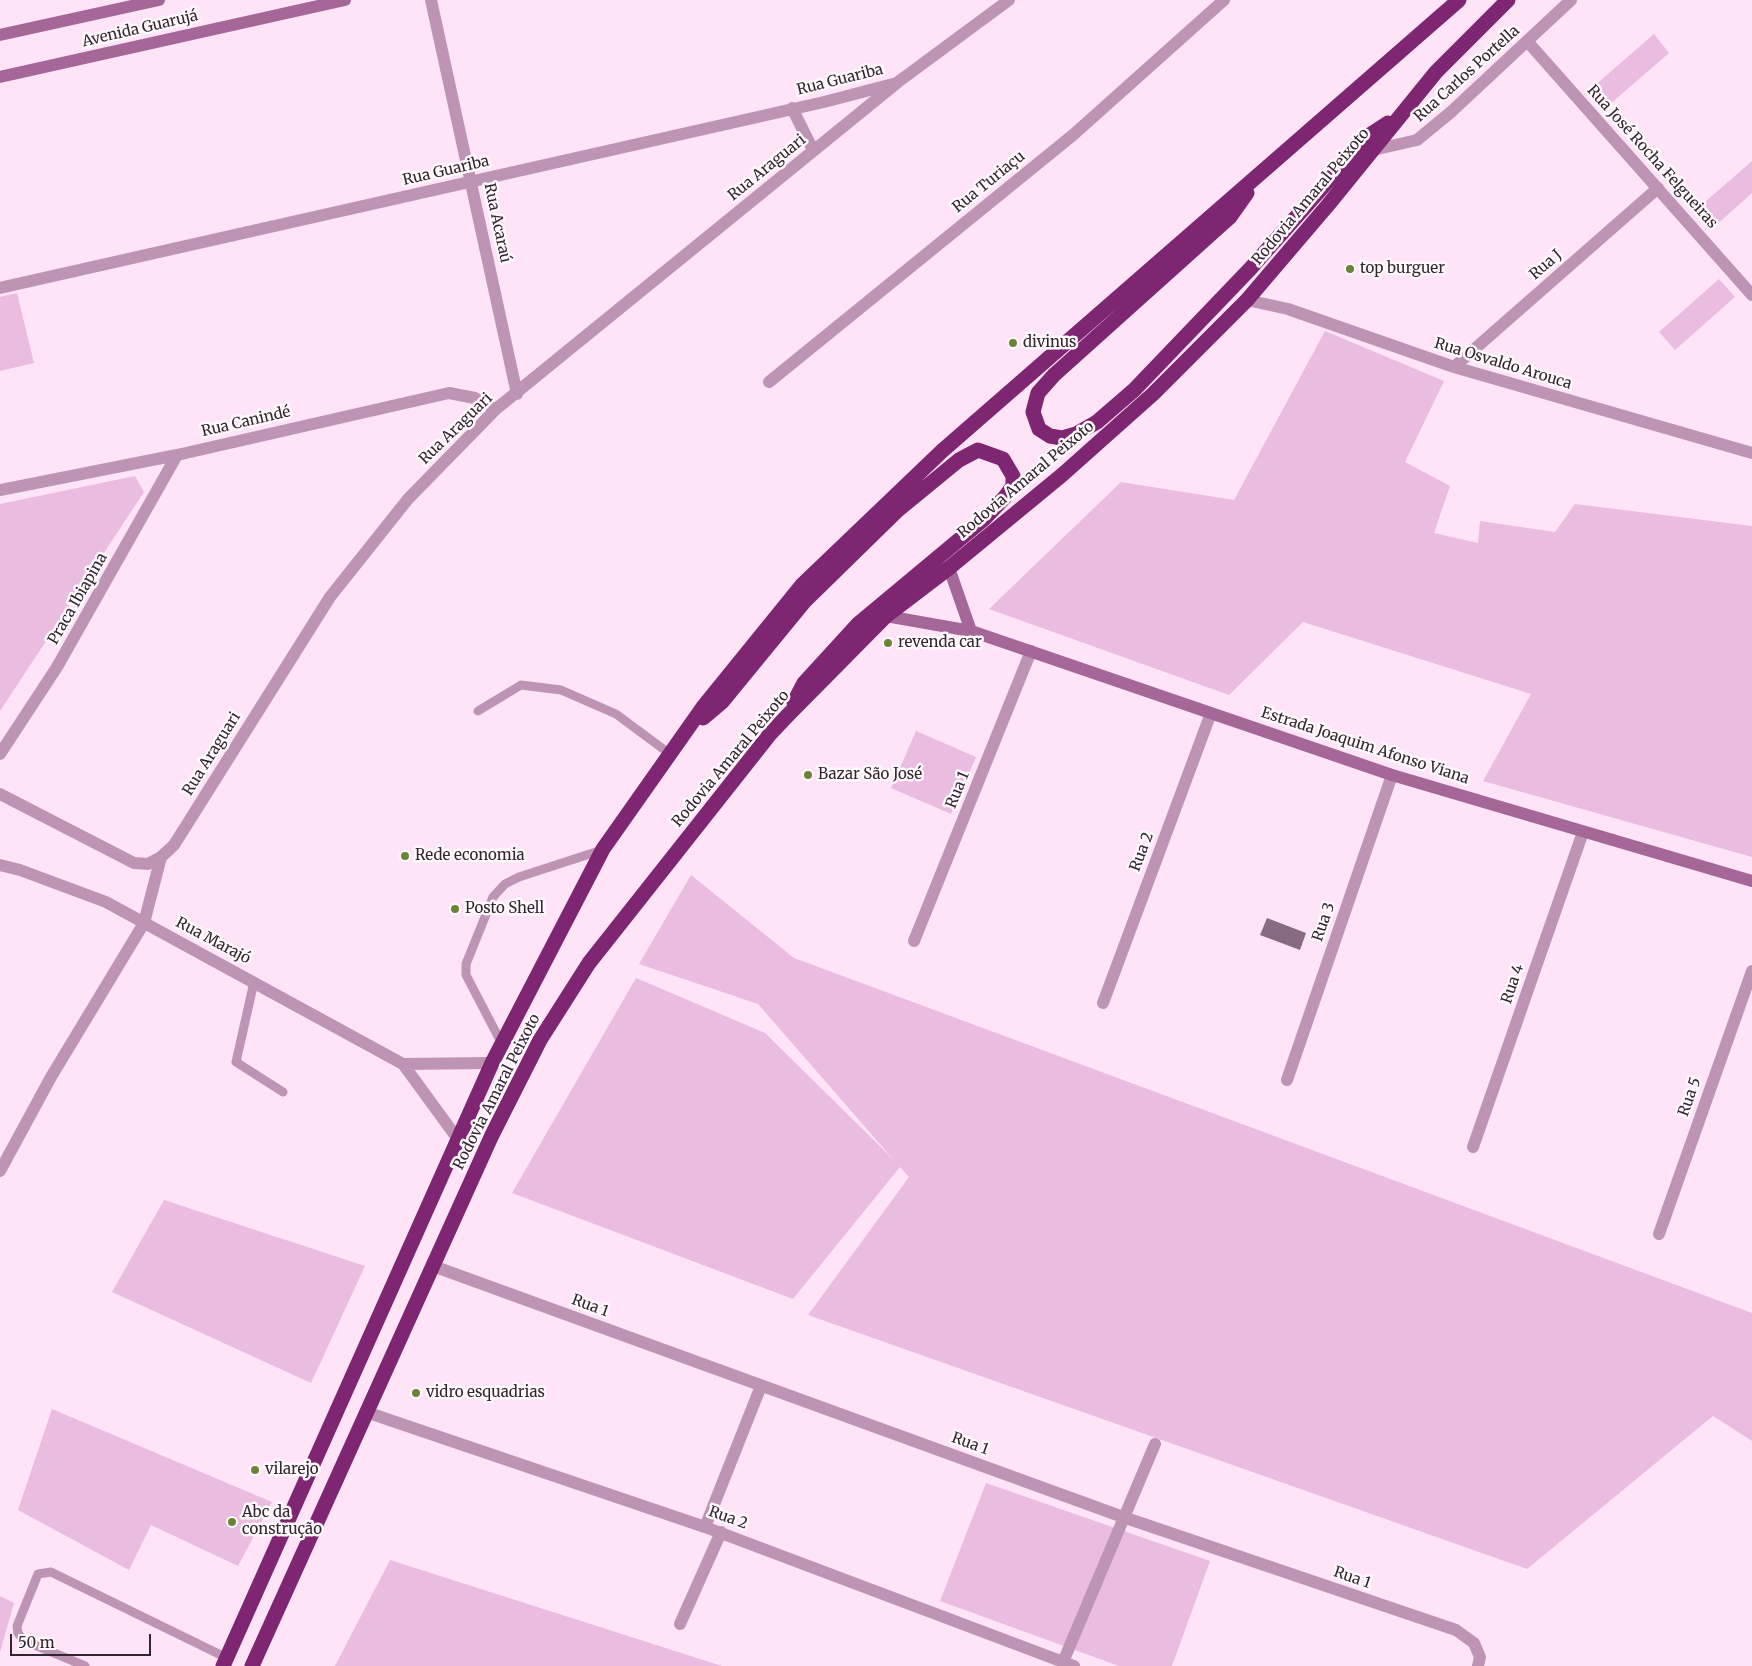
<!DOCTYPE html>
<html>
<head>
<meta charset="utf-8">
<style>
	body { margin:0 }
	#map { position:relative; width:1752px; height:1666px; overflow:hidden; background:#ffe4f8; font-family:Merriweather,serif }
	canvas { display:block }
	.scale { position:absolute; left:10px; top:1634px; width:141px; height:22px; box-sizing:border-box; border:2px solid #31252e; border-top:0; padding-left:6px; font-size:15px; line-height:18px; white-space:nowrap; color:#31252e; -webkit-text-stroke:4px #fff8fd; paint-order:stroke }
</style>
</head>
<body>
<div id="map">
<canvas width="1752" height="1666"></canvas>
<div class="scale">50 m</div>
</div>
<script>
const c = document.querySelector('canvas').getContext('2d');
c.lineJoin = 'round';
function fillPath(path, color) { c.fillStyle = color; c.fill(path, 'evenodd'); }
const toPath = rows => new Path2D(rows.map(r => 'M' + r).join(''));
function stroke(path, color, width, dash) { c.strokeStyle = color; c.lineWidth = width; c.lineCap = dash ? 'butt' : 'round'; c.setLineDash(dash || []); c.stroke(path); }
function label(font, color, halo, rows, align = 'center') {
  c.font = font + ' Merriweather,serif'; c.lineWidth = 5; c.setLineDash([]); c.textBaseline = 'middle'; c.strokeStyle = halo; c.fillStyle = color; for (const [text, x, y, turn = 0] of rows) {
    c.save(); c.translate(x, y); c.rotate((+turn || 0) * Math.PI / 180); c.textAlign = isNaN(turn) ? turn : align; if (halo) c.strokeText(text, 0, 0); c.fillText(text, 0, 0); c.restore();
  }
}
const green = toPath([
	[1654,34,1669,53,1609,105,1593,87],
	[1752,161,1752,193,1714,227,1698,208],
	[1719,279,1735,297,1675,350,1659,332],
	[17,293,34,363,0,371,0,297],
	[1325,331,1444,381,1405,462,1450,486,1434,533,1478,543,1480,521,1555,532,1575,504,1752,526,1752,857,1483,781,1531,694,1303,622,1229,695,989,609,1121,482,1234,500],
	[135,476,144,492,0,711,0,504],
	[916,731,976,757,951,814,891,788],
	[691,875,794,958,1752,1313,1752,1441,1713,1416,1527,1569,808,1315,909,1177,900,1167,793,1299,512,1193,636,978,765,1033,893,1159,758,1004,639,964],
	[164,1200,365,1266,311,1383,112,1292],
	[52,1409,272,1502,238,1566,151,1525,129,1570,18,1510],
	[986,1483,1210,1561,1172,1666,1119,1666,940,1601],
	[390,1560,722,1666,335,1666],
	[0,1596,14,1603,0,1652]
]);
const building = toPath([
	[1267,918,1306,933,1300,950,1260,935]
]);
const lane = toPath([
	[478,711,521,685,561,690,616,714,670,754],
	[254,982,236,1062,283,1092],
	[502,1044,466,975,466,964,493,897,505,884,519,877,602,850],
	[85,1666,23,1640,18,1633,17,1626,38,1574,51,1572,227,1658]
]);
const street = toPath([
	[431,0,517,394],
	[1527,41,1752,295],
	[792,108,813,150],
	[1373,150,1417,140,1451,112,1571,0],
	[0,288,824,102,893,84],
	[1247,300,1288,309,1454,367,1752,453],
	[1454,367,1658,188],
	[769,382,1073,135,1224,0],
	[0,490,177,455,449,393,475,398,496,409],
	[0,754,57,667,177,455],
	[0,794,134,863,148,864,161,857,174,845,330,597,408,499,496,409,898,82,1009,0],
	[0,865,20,870,106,902,403,1064,457,1138],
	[914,941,1031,651],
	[1103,1003,1211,713],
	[403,1064,492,1063],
	[1287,1080,1392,775],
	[1473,1147,1583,832],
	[0,1171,51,1077,144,923,161,857],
	[1659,1234,1752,971],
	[433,1266,1123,1517,1456,1630,1474,1643,1480,1657,1478,1666],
	[366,1412,705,1527,1074,1666],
	[705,1527,761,1386],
	[680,1624,721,1532],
	[1063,1662,1155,1444]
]);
const secondary = toPath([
	[0,35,159,0],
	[0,77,345,0],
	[949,568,971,631],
	[886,616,971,631,1392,775,1752,881]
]);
const highway = toPath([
	[1247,193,1230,217,1054,375,1038,393,1033,412,1039,429,1050,436,1062,438,1076,434,1097,422,1134,390,1250,269,1368,136,1388,123],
	[703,718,722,702,804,602,898,510,959,460,978,450,1003,459,1013,476,1013,486,1005,497,984,519,858,624,804,683,794,702],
	[223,1666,492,1063,603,849,703,707,802,585,942,451,1459,0],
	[252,1666,492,1135,540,1040,589,963,770,734,788,715,886,616,949,568,1062,475,1153,394,1247,300,1328,205,1436,72,1508,0]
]);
const markers = [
	[1350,269,5,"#6b8336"],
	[1013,343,5,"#6b8336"],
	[888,643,5,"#6b8336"],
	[808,775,5,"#6b8336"],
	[405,856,5,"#6b8336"],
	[455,909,5,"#6b8336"],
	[416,1393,5,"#6b8336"],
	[255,1470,5,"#6b8336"],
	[232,1522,5,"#6b8336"]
];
const streetNames = [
	["Avenida Guarujá",140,29,-13],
	["Rua Carlos Portella",1467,74,-42],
	["Rua Guariba",840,80,-14],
	["Rua José Rocha Felgueiras",1652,157,48],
	["Rua Araguari",767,168,-39],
	["Rua Guariba",446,171,-13],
	["Rua Turiaçu",989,182,-39],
	["Rodovia Amaral Peixoto",1311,197,-50],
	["Rua Acaraú",497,223,78],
	["Rua J",1546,265,-41],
	["Rua Osvaldo Arouca",1503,364,17],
	["Rua Canindé",246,422,-13],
	["Rua Araguari",456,429,-44],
	["Rodovia Amaral Peixoto",1026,480,-40],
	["Praca Ibiapina",78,599,-60],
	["Estrada Joaquim Afonso Viana",1365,746,18],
	["Rua Araguari",212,754,-58],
	["Rodovia Amaral Peixoto",731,759,-50],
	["Rua 1",958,790,-68],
	["Rua 2",1142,852,-69],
	["Rua 3",1324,922,-71],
	["Rua Marajó",213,941,28],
	["Rua 4",1513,984,-71],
	["Rodovia Amaral Peixoto",497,1092,-63],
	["Rua 5",1690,1097,-70],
	["Rua 1",590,1306,20],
	["Rua 1",970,1444,20],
	["Rua 2",728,1518,20],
	["Rua 1",1352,1578,19]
];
const poiNames = [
	["top burguer",1360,269],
	["divinus",1023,343],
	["revenda car",898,643],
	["Bazar São José",818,775],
	["Rede economia",415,856],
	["Posto Shell",465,909],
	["vidro esquadrias",426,1393],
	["vilarejo",265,1470],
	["Abc da",242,1513],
	["construção",242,1530]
];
fillPath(green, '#eabce0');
fillPath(building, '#886b81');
stroke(lane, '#be94b5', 9);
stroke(street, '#be94b5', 12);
stroke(secondary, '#a46798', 12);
stroke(highway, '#7e2671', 15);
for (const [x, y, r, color] of markers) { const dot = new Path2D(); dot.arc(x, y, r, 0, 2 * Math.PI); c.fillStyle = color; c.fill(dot); stroke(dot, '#fff8fd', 2); }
label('15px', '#31252e', '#fff8fd', streetNames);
label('15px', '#31252e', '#fff8fd', poiNames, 'left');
</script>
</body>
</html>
